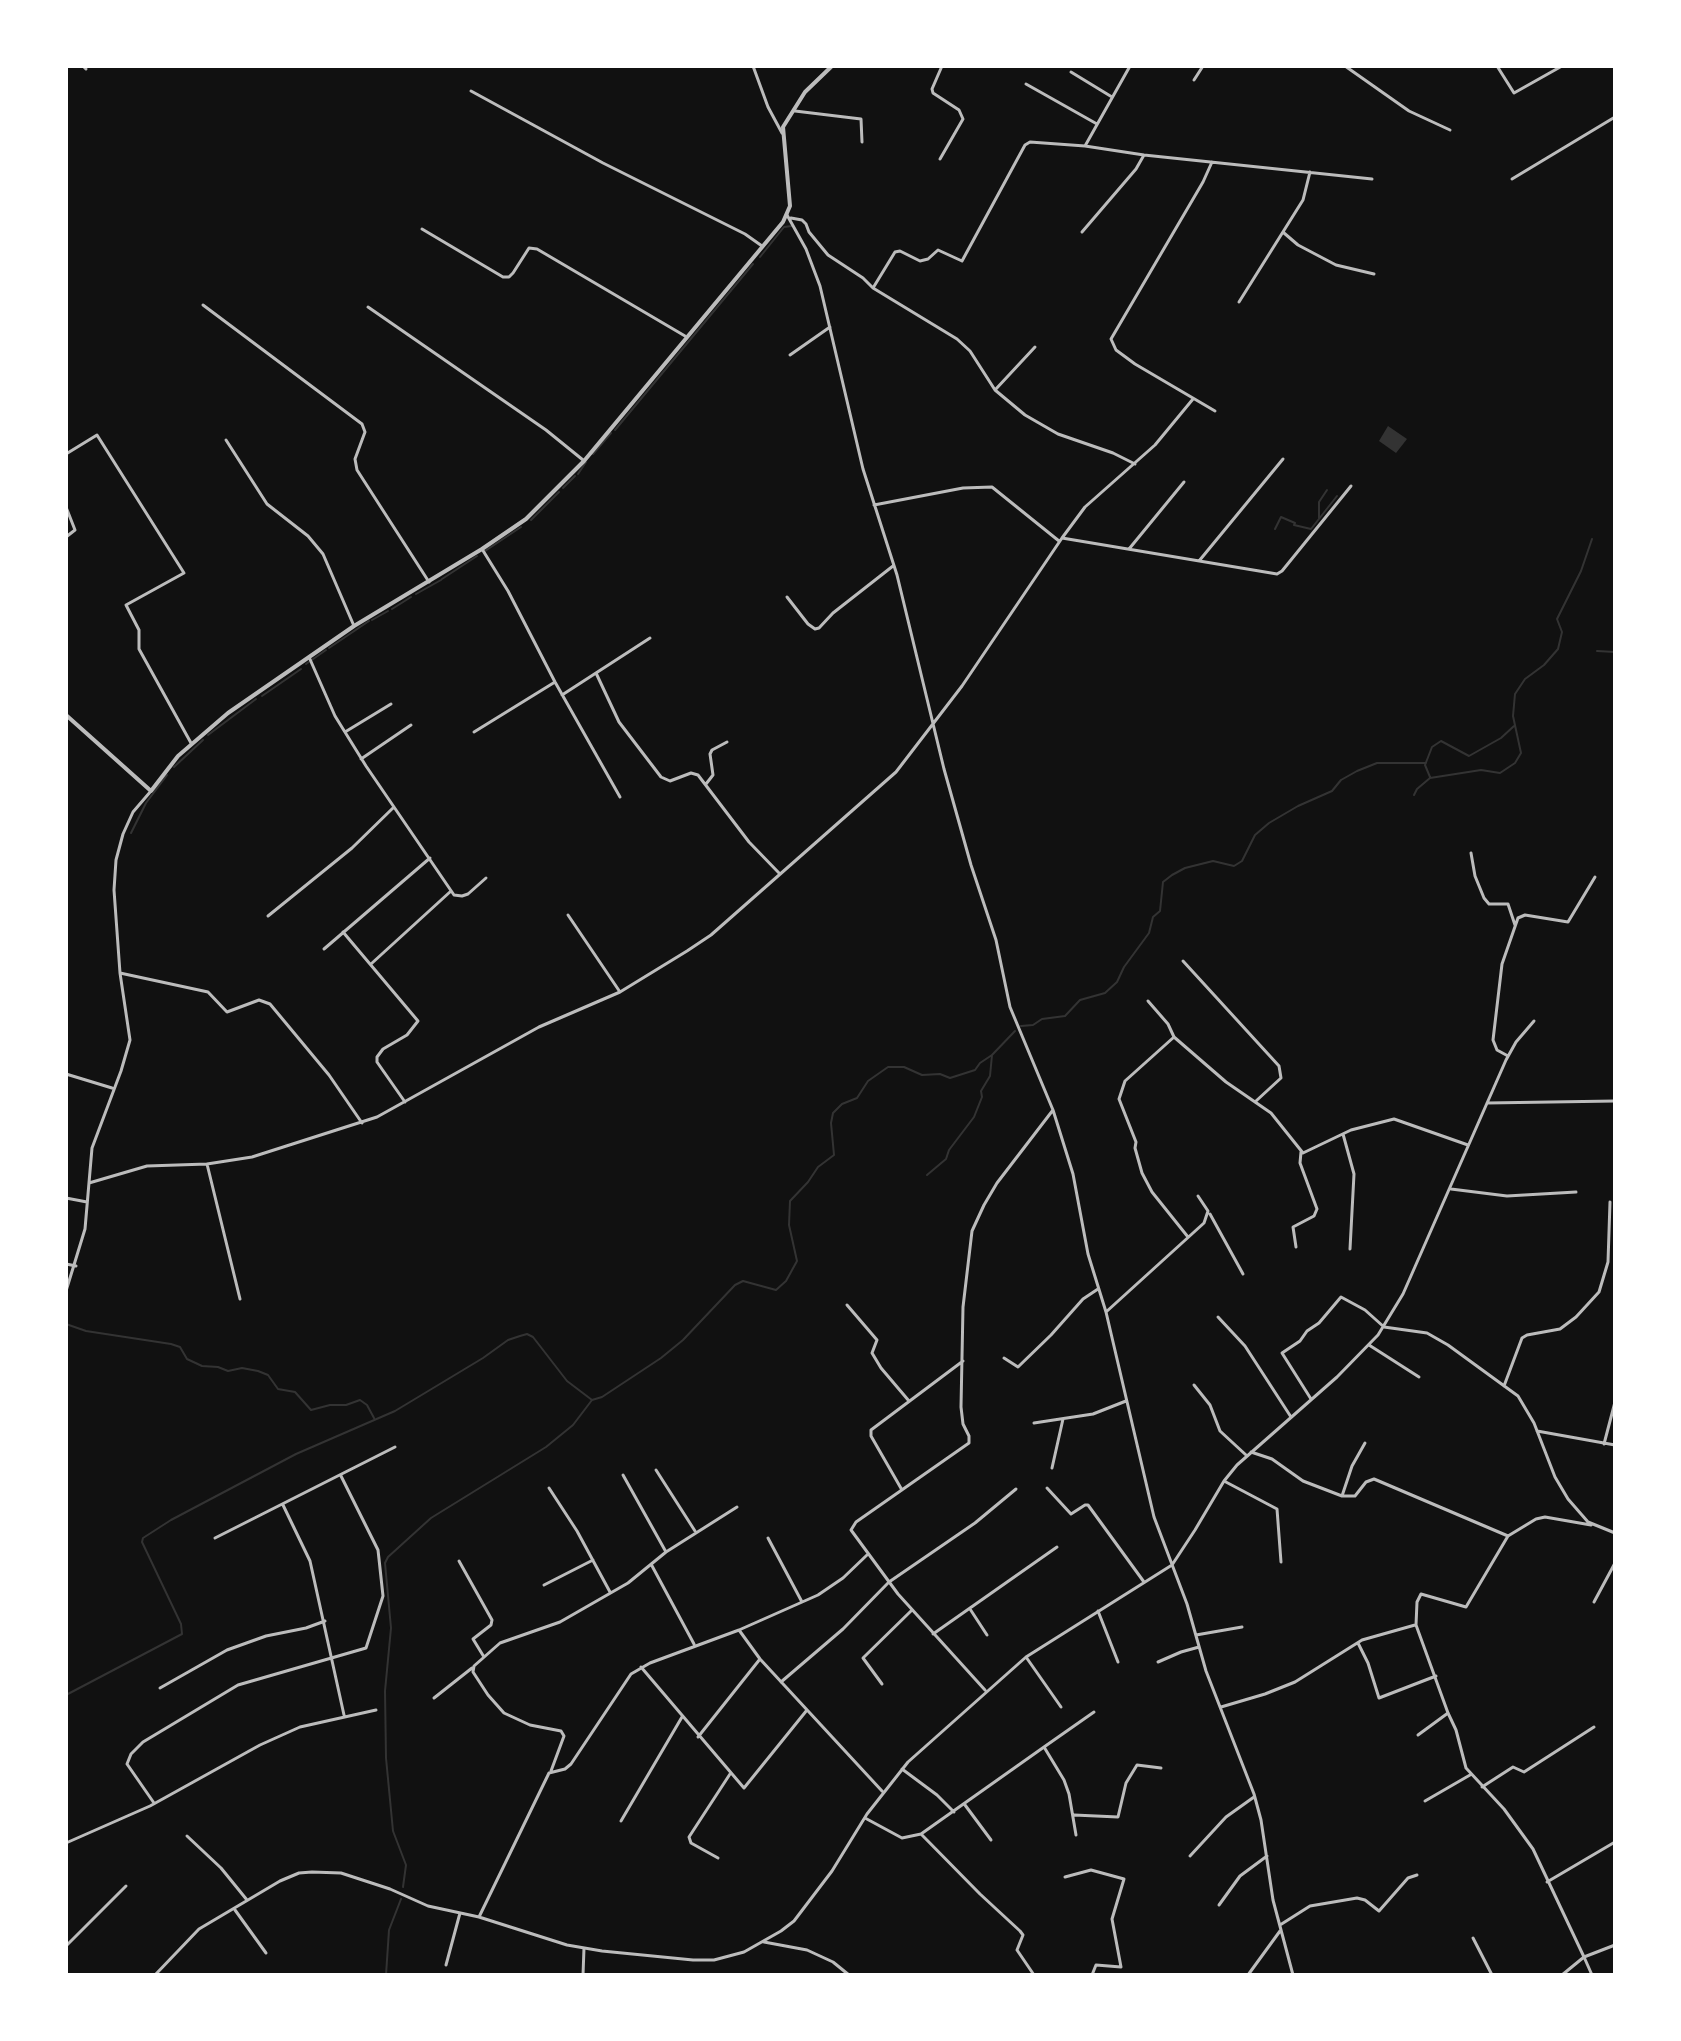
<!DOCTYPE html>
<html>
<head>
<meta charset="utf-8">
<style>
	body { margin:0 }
	#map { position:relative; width:1681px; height:2041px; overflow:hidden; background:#111; font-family:"PT Sans",sans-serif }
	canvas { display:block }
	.frame { position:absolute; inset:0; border:68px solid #fff; pointer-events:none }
</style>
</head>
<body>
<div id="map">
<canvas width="1681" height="2041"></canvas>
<div class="frame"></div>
</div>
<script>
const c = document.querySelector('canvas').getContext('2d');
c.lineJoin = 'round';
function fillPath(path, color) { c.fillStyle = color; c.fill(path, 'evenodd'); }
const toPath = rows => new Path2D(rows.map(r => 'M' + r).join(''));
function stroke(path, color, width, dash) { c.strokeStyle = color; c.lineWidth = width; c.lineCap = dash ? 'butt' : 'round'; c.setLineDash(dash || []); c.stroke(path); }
const water = toPath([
	[1388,426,1407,439,1396,453,1379,441]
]);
const stream = toPath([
	[760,257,784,227,792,226],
	[615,430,753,264],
	[593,454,611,433],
	[578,474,586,462],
	[563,488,575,476],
	[1319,518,1319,502,1327,490],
	[531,520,559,492],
	[1275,529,1281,517,1295,523,1294,525,1311,529,1337,496],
	[485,551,521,527],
	[442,579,477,556],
	[416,594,441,580],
	[392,609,411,597],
	[372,620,388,611],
	[329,648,369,621],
	[1597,651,1615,652],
	[306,664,326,650],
	[262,696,301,669],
	[208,735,256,699],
	[174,767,203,740],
	[1430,777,1425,765,1432,747,1441,741,1469,756,1501,738,1514,726],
	[1414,795,1417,789,1430,778,1481,770,1500,773,1515,763,1521,753,1513,716,1515,694,1525,679,1544,665,1558,649,1562,632,1557,619,1581,571,1592,539],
	[131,833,146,803,167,775],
	[1021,1026,1033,1025,1042,1019,1065,1016,1080,1000,1105,993,1117,982,1124,967,1149,933,1153,917,1160,911,1163,882,1172,875,1185,868,1213,861,1234,866,1242,861,1255,835,1269,823,1298,806,1332,791,1341,780,1357,771,1377,763,1426,763],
	[927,1175,946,1159,949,1150,974,1117,982,1097,981,1091,990,1076,992,1055,1015,1031],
	[66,1324,86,1331,171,1344,180,1347,187,1359,202,1366,218,1367,228,1371,242,1368,258,1371,268,1375,278,1389,295,1392,311,1410,330,1405,346,1405,360,1400,367,1405,374,1418],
	[66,1695,182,1634,181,1624,142,1542,143,1538,171,1520,296,1454,395,1411,483,1358,508,1340,520,1336,527,1334,533,1337,567,1381,592,1400],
	[403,1887,406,1865,393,1831,386,1758,385,1691,391,1628,385,1563,388,1557,431,1518,546,1447,573,1425,592,1400,602,1397,661,1358,683,1340,735,1285,743,1281,776,1290,786,1281,797,1261,789,1225,790,1201,808,1182,818,1167,834,1155,831,1123,833,1113,842,1104,857,1098,868,1081,888,1067,904,1067,922,1075,940,1074,950,1078,975,1070,980,1063,992,1055],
	[386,1975,389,1930,401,1899]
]);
const minor = toPath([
	[83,66,86,69],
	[753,66,768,107,782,133],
	[1345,66,1409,111,1450,130],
	[1497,66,1514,93,1562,66],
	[1071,72,1112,97],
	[1194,80,1203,66],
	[1026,84,1097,124],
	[471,91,603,163,745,234,762,246],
	[795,111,861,119,862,142],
	[1085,146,1130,66],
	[940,159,963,119,959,110,933,93,932,89,942,66],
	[1212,162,1203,182,1111,339,1116,350,1135,364,1215,411],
	[1512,179,1615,117],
	[787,215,806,249,820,286,863,469,897,575,944,769,971,865,996,940,1010,1007,1053,1110,1073,1174,1088,1254,1106,1312,1154,1517,1187,1604,1206,1671,1254,1794,1261,1820,1273,1900,1293,1975],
	[791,218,802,220,806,224,809,232,828,255,863,278,873,288,957,339,970,351,995,390,1025,415,1058,434,1113,453,1135,464],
	[422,229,503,277,509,277,513,273,529,248,537,249,685,336],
	[1082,232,1136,169,1144,155],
	[1284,233,1298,245,1336,265,1374,274],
	[873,288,895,252,900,251,920,261,928,259,938,250,962,261,1025,145,1030,142,1085,146,1144,155,1372,179],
	[1239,302,1303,200,1310,172],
	[203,305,362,424,365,432,355,459,357,470,429,582],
	[368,307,546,430,583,460],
	[790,355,830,327],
	[995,390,1035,347],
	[226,440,267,504,308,536,323,554,354,626],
	[66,454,97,435,184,573,126,605,139,630,139,649,191,743],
	[874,505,963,488,992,487,1059,541],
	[66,507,75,530,66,537],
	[1062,538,1085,507,1155,445,1193,399],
	[482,549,508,591,555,682,620,797],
	[1129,549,1184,482],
	[1199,561,1283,459],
	[787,597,808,624,815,629,819,628,833,613,893,566],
	[309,657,335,716,366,766,454,895,462,896,468,894,486,878],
	[596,673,619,722,661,777,670,781,691,773,698,775,749,842,779,873],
	[562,695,650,638],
	[345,732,391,704],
	[474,732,555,682],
	[361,759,411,725],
	[706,784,713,775,710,754,712,750,727,742],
	[1471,853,1475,876,1484,898,1489,904,1508,904,1515,925],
	[568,915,620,992],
	[268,916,352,848,394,807],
	[343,932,418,1021,407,1035,383,1049,377,1057,377,1062,405,1102],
	[324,949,430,858],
	[1183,961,1279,1066,1281,1078,1256,1101],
	[371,964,451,891],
	[120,973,208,992,227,1012,259,1000,270,1004,329,1075,362,1123],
	[1148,1001,1168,1024,1174,1037],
	[1508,1056,1497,1050,1493,1040,1502,964,1518,918,1525,915,1568,922,1595,877],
	[66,1074,112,1088],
	[1487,1103,1615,1101],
	[1343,1134,1354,1174,1350,1249],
	[207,1164,240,1299],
	[89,1183,147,1166,207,1164,252,1157,377,1117,539,1027,620,992,687,951,711,935,896,772,962,686,1062,538,1277,574,1282,571,1351,486],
	[1451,1189,1507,1196,1576,1192],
	[66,1198,87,1202],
	[1210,1214,1243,1274],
	[1188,1237,1152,1192,1142,1173,1135,1148,1136,1142,1119,1099,1125,1081,1174,1037,1226,1082,1271,1113,1303,1153,1351,1130,1394,1119,1468,1145],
	[1296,1247,1293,1227,1314,1216,1317,1209,1300,1163,1301,1152],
	[66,1264,76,1266],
	[66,1291,85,1229,92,1148,121,1071,130,1040,120,973,114,890,116,860,123,834,133,812,151,791],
	[847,1305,877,1340,872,1353,881,1368,909,1401],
	[1106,1312,1204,1223,1208,1211,1198,1196],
	[1218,1317,1245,1346,1291,1417],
	[1369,1345,1419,1377],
	[1004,1358,1018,1367,1051,1335,1083,1299,1098,1289],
	[1194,1385,1210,1405,1220,1431,1246,1455],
	[1504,1386,1522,1338,1527,1335,1560,1329,1576,1317,1599,1292,1608,1262,1610,1202],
	[1311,1399,1282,1353,1300,1341,1307,1331,1319,1323,1341,1297,1365,1310,1384,1327,1427,1333,1448,1345,1518,1396,1534,1423,1555,1477,1568,1499,1588,1522,1615,1533],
	[1034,1423,1093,1414,1126,1401],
	[1537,1431,1615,1445],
	[1604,1444,1615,1402],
	[1251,1452,1272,1459,1303,1481,1342,1496,1355,1496,1366,1482,1374,1479,1508,1536,1536,1519,1545,1517,1591,1525],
	[1052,1468,1063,1419],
	[656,1470,695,1531],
	[623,1475,666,1552],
	[1224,1481,1277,1509,1281,1562],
	[549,1488,577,1531,610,1592],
	[1047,1488,1071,1514,1085,1505,1088,1505,1144,1582],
	[902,1490,871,1436,871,1430,963,1361],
	[1342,1496,1352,1466,1365,1443],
	[283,1505,310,1561,344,1715],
	[1508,1536,1466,1607,1421,1594,1417,1602,1416,1625,1448,1713,1456,1730,1466,1768,1504,1809,1533,1849,1584,1957,1562,1975],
	[215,1538,395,1447],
	[768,1538,802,1602],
	[459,1561,492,1620,491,1625,473,1639,484,1657],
	[651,1564,694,1644],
	[544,1585,593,1560],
	[1594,1602,1615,1563],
	[970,1609,987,1635],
	[1098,1611,1118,1662],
	[739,1630,760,1659,882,1791],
	[933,1634,1057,1547],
	[1196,1635,1242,1627],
	[1358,1643,1368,1663,1379,1698,1436,1676],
	[1026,1657,1061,1707],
	[1158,1662,1181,1652,1199,1647],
	[641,1667,744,1788,807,1710],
	[781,1682,843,1629,889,1582,975,1523,1016,1489],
	[882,1684,863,1658,912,1610],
	[160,1688,227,1650,266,1636,306,1628,325,1621],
	[985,1690,898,1594,851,1530,856,1522,969,1443,969,1436,963,1424,961,1407,963,1307,972,1231,984,1205,997,1183,1053,1110],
	[434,1698,472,1668],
	[1221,1707,1265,1694,1295,1682,1362,1640,1415,1625],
	[1418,1735,1448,1713],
	[698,1737,760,1659],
	[1044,1747,1094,1712],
	[902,1769,937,1795,954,1812],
	[551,1771,564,1736,561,1731,530,1725,504,1713,488,1695,473,1672,474,1666,500,1643,560,1622,628,1583,666,1552,737,1507],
	[1482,1787,1513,1767,1524,1772,1594,1727],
	[1425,1801,1470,1775],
	[154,1803,127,1764,131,1754,143,1742,238,1685,366,1648,383,1596,379,1559,378,1550,341,1476],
	[965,1805,991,1840],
	[1074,1815,1118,1817,1126,1783,1137,1765,1161,1768],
	[865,1818,902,1838,921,1834,1044,1747,1064,1780,1069,1794,1076,1835],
	[621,1821,682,1717],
	[921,1834,980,1894,1020,1931,1023,1935,1017,1950,1034,1975],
	[187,1836,221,1868,247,1900],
	[66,1843,150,1806,260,1745,300,1727,376,1710],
	[1190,1856,1226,1817,1254,1797],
	[718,1858,691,1843,689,1837,730,1774],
	[1065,1877,1091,1870,1124,1879,1112,1919,1121,1967,1096,1965,1092,1975],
	[1547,1882,1615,1842],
	[1219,1905,1240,1876,1267,1856],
	[235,1910,266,1953],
	[479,1917,549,1773,565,1769,571,1764,631,1674,650,1663,739,1630,818,1595,843,1578,867,1555],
	[1280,1925,1310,1906,1357,1898,1365,1900,1379,1911,1408,1878,1417,1875],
	[1473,1938,1492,1975],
	[764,1942,807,1950,833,1962,849,1975],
	[66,1946,126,1886],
	[446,1965,460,1913],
	[155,1975,199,1929,280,1881,299,1873,312,1872,341,1873,390,1889,428,1906,479,1917,567,1945,602,1951,693,1960,714,1960,744,1952,781,1931,794,1921,832,1871,867,1814,908,1762,1026,1657,1172,1565,1195,1530,1224,1481,1237,1465,1337,1377,1378,1335,1403,1294,1506,1060,1516,1042,1534,1021],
	[583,1975,584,1948],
	[1248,1975,1280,1931],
	[1592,1975,1584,1957,1615,1945]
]);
const tertiary = toPath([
	[66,715,151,791,178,756,228,713,354,626,482,549,526,519,584,461,783,222,790,206,783,127,805,92,832,66]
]);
fillPath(water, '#333');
stroke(stream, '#333', 2);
stroke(minor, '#bcbcbc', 3);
stroke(tertiary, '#bcbcbc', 4);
</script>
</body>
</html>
